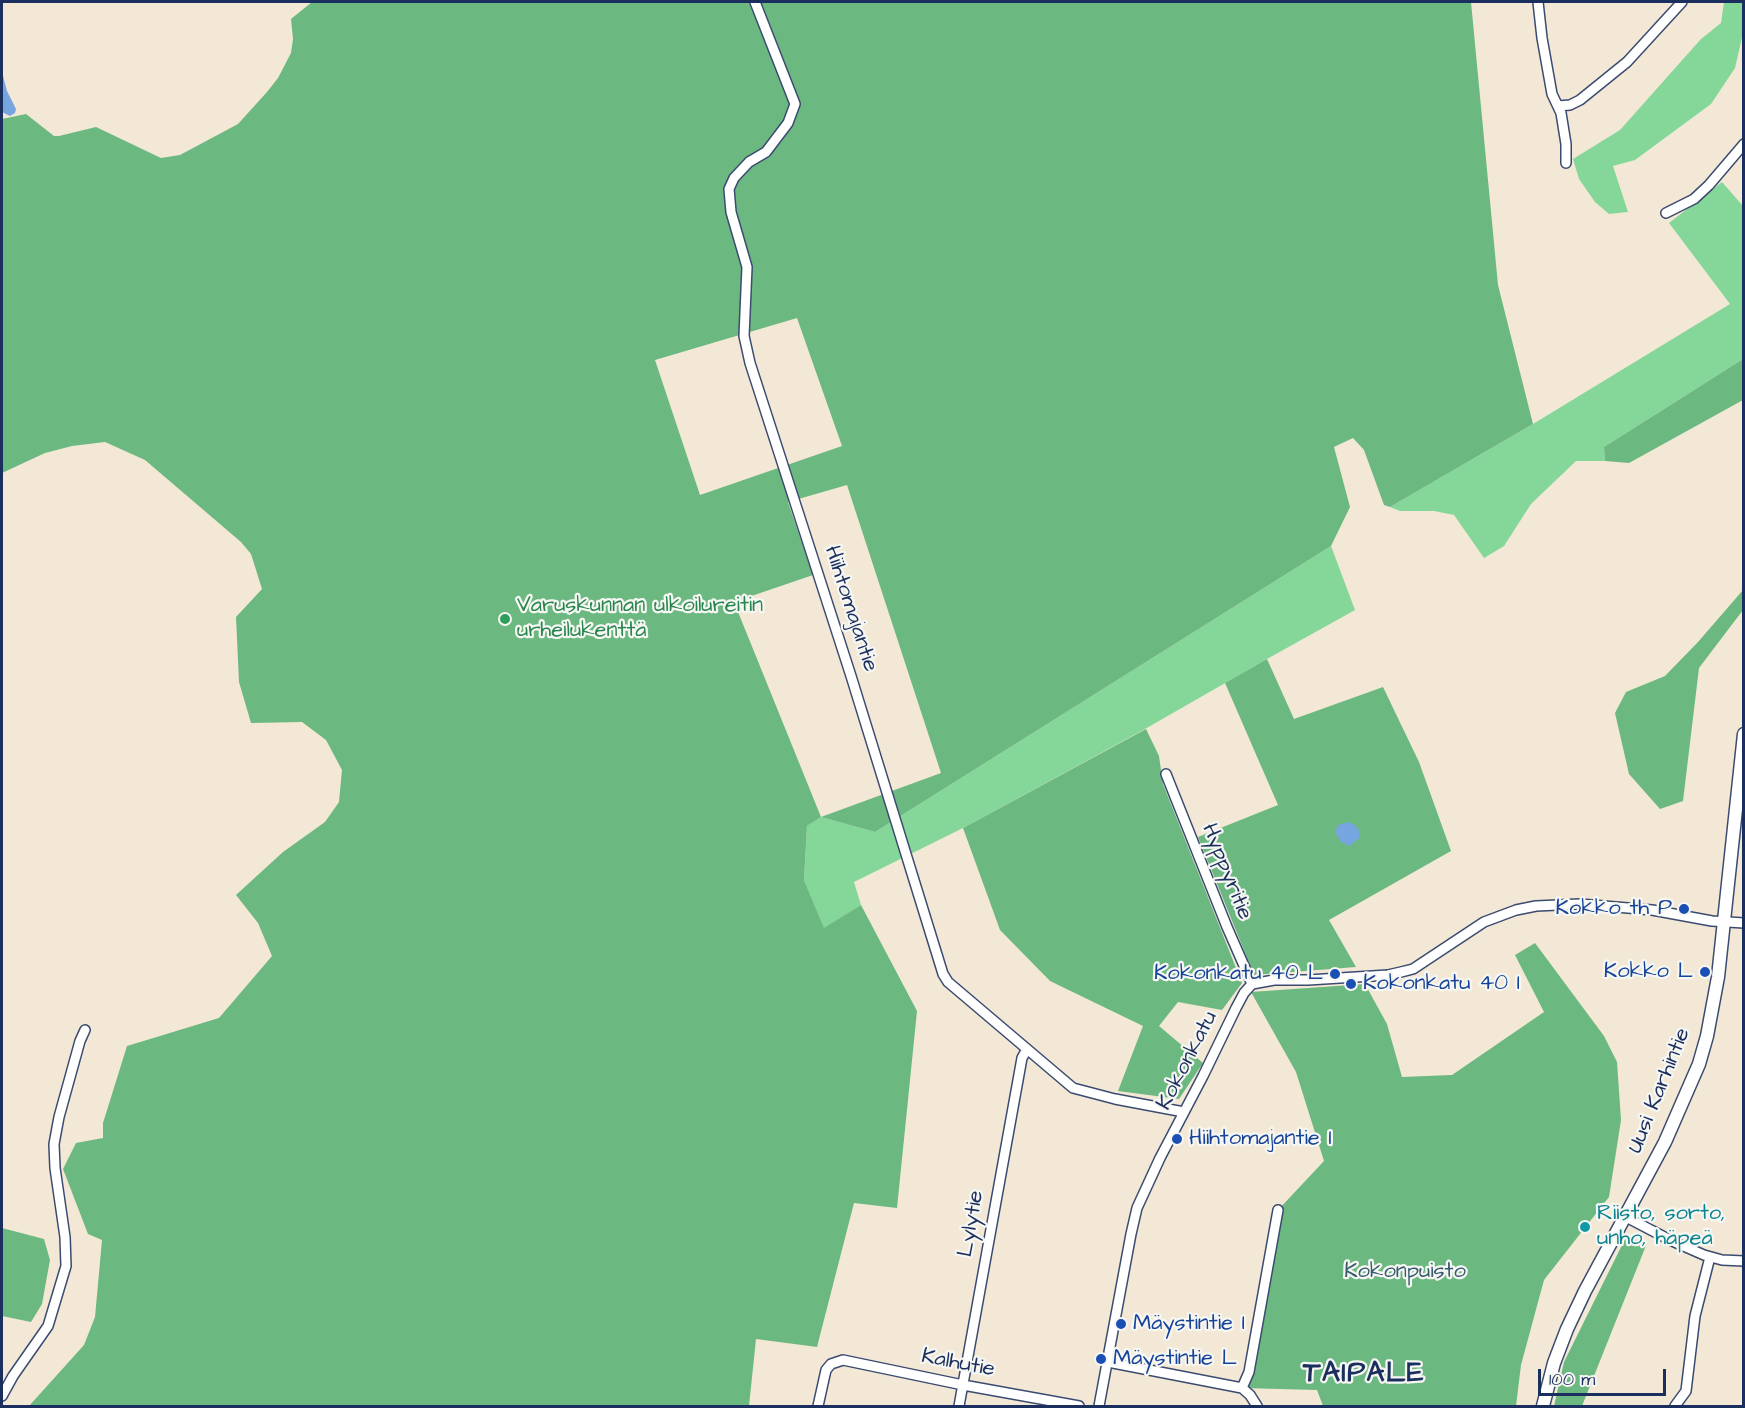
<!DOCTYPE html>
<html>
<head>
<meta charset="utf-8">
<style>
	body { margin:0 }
	#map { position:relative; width:1745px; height:1408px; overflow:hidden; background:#f2e8d5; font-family:"Architects Daughter",sans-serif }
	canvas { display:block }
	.frame { position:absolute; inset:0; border:3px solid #1b2f5e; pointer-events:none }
	.scale { position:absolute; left:1538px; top:1369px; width:128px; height:27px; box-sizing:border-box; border:3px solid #1b2f5e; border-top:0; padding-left:8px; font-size:18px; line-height:21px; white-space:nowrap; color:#1b2f5e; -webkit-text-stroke:4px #f6f6f2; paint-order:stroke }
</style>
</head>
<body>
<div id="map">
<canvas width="1745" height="1408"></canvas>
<div class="frame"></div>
<div class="scale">100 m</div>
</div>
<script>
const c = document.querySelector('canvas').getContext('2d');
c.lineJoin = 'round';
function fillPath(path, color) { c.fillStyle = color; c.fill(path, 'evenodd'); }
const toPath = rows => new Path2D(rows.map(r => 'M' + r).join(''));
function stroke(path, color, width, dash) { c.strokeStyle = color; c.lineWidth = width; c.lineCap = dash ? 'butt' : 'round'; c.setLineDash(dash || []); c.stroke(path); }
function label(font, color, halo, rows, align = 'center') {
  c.font = font + ' "Architects Daughter",sans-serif'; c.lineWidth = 4.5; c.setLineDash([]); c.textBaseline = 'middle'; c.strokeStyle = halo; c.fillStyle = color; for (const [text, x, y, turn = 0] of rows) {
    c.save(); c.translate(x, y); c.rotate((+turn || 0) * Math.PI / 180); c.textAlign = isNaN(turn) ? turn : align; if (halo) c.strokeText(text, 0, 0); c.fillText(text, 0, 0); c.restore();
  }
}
const green = toPath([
	[1724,2,1743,2,1743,33,1735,68,1711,104,1635,160,1613,166,1628,212,1609,214,1595,202,1579,179,1573,159,1620,130,1701,39,1721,23],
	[1722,182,1743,206,1743,359,1604,447,1605,461,1576,461,1531,504,1504,546,1484,558,1454,515,1434,511,1400,511,1390,507,1533,424,1730,304,1669,223],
	[1331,546,1355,610,1267,659,1145,729,963,828,854,882,861,905,824,929,804,880,807,826,821,817,875,832]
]);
const forest = toPath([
	[312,2,1471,2,1498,285,1533,424,1390,507,1384,505,1364,450,1353,438,1334,447,1350,507,1331,546,875,832,821,817,807,826,804,880,824,928,861,905,917,1011,897,1208,854,1203,817,1347,756,1339,749,1406,29,1406,84,1345,95,1317,102,1240,88,1234,63,1169,76,1143,103,1138,103,1123,127,1046,219,1018,272,956,258,923,236,895,283,852,325,822,339,802,342,770,326,740,302,722,251,723,239,682,236,617,262,589,251,554,241,542,145,460,105,442,72,446,45,453,2,473,2,119,26,114,54,136,59,136,96,127,161,158,180,155,238,124,267,92,278,78,291,53,293,39,291,19],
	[797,318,842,446,700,495,655,360],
	[847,485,941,773,821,817,734,602,813,575,788,502],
	[1743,359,1743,400,1629,463,1605,461,1604,447],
	[1743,590,1743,610,1699,668,1683,801,1660,809,1629,774,1615,713,1626,692,1665,676,1698,642],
	[1267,659,1294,719,1383,687,1419,762,1451,851,1329,920,1356,967,1254,975,1198,837,1278,805,1225,683],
	[1146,729,1159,756,1163,784,1242,983,1222,1010,1178,1002,1159,1026,1203,1063,1179,1099,1118,1091,1143,1026,1050,981,1000,930,963,828],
	[1535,943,1604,1036,1617,1062,1621,1120,1609,1197,1544,1280,1521,1365,1516,1406,1323,1406,1317,1390,1242,1388,1278,1210,1324,1161,1296,1072,1251,992,1365,984,1387,1024,1402,1077,1452,1075,1544,1012,1515,955],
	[2,1228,44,1239,50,1260,42,1304,31,1322,2,1316],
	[1626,1237,1647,1243,1582,1406,1554,1406,1564,1362]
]);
const water = toPath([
	[2,72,7,91,16,109,15,113,10,116,2,112],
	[1349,822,1356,826,1359,831,1359,838,1350,846,1341,842,1335,832,1338,825]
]);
const minor = toPath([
	[755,2,795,104,788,123,766,152,749,162,734,178,729,189,731,212,747,267,744,336,750,363,851,676,943,974,948,982,1073,1088,1115,1099,1184,1112],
	[1538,2,1542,38,1552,94,1561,113,1566,144,1566,163],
	[1558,106,1570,105,1580,100,1627,62,1682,2],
	[1666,213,1694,199,1709,185,1744,144],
	[1166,774,1227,927,1252,984],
	[1626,1217,1672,1241,1704,1255,1722,1260,1744,1261],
	[1108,1362,1242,1388,1250,1395,1257,1406],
	[1242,1388,1249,1372,1278,1210],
	[2,1396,13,1376,48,1326,66,1266,65,1237,55,1168,54,1144,59,1117,80,1041,85,1030],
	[818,1406,826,1370,831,1364,843,1360,963,1385,1079,1406],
	[959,1406,1022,1058,1027,1049],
	[1099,1406,1131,1234,1137,1208,1160,1158,1203,1076,1236,1008,1244,993,1252,984,1274,980,1308,980,1388,975,1401,972,1413,969,1484,922,1516,910,1536,906,1580,904,1652,910,1712,921,1744,923],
	[1675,1406,1686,1391,1695,1316,1710,1257]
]);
const tertiary = toPath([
	[1543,1406,1554,1363,1567,1329,1585,1291,1665,1142,1699,1064,1707,1036,1718,977,1744,734]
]);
const markers = [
	[505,619,6,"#2e9e5b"],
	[1684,909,6,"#1a4fb4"],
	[1705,972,6,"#1a4fb4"],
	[1335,974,6,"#1a4fb4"],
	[1351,984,6,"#1a4fb4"],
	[1177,1139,6,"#1a4fb4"],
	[1585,1227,6,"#0f9aa8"],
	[1121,1324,6,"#1a4fb4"],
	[1101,1359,6,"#1a4fb4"]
];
const leisureNames = [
	["Varuskunnan ulkoilureitin",517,606],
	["urheilukenttä",517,631]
];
const streetNames = [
	["Hiihtomajantie",850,609,72],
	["Hyppyritie",1226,872,68],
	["Kokonkatu",1188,1061,-63],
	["Uusi Karhintie",1660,1091,-68],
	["Lylytie",972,1224,-80],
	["Kalhutie",958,1364,11]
];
const transitNames = [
	["Kokko th P",1672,909,"right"],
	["Kokko L",1693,972,"right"],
	["Kokonkatu 40 L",1323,974,"right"],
	["Kokonkatu 40 I",1363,984],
	["Hiihtomajantie I",1189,1139],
	["Mäystintie I",1133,1324],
	["Mäystintie L",1113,1359]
];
const cultureNames = [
	["Riisto, sorto,",1597,1214],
	["unho, häpeä",1597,1239]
];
const parkNames = [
	["Kokonpuisto",1405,1272]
];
const districtNames = [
	["TAIPALE",1364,1375]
];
fillPath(green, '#85d799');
fillPath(forest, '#6cb881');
fillPath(water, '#76a5e0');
stroke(minor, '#3b4b70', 12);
stroke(tertiary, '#3b4b70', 15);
stroke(minor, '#fff', 9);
stroke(tertiary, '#fff', 12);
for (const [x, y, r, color] of markers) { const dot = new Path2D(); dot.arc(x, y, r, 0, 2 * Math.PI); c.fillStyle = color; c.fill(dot); stroke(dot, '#f6f6f2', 2); }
label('22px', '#27864d', '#f6f6f2', leisureNames, 'left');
label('22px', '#1b2f5e', '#f6f6f2', streetNames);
label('22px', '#164399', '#f6f6f2', transitNames, 'left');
label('22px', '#0d838f', '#f6f6f2', cultureNames, 'left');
label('22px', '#36596d', '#f6f6f2', parkNames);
c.letterSpacing = '1.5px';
label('bold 28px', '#1b2f5e', '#f6f6f2', districtNames);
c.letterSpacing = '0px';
</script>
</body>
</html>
